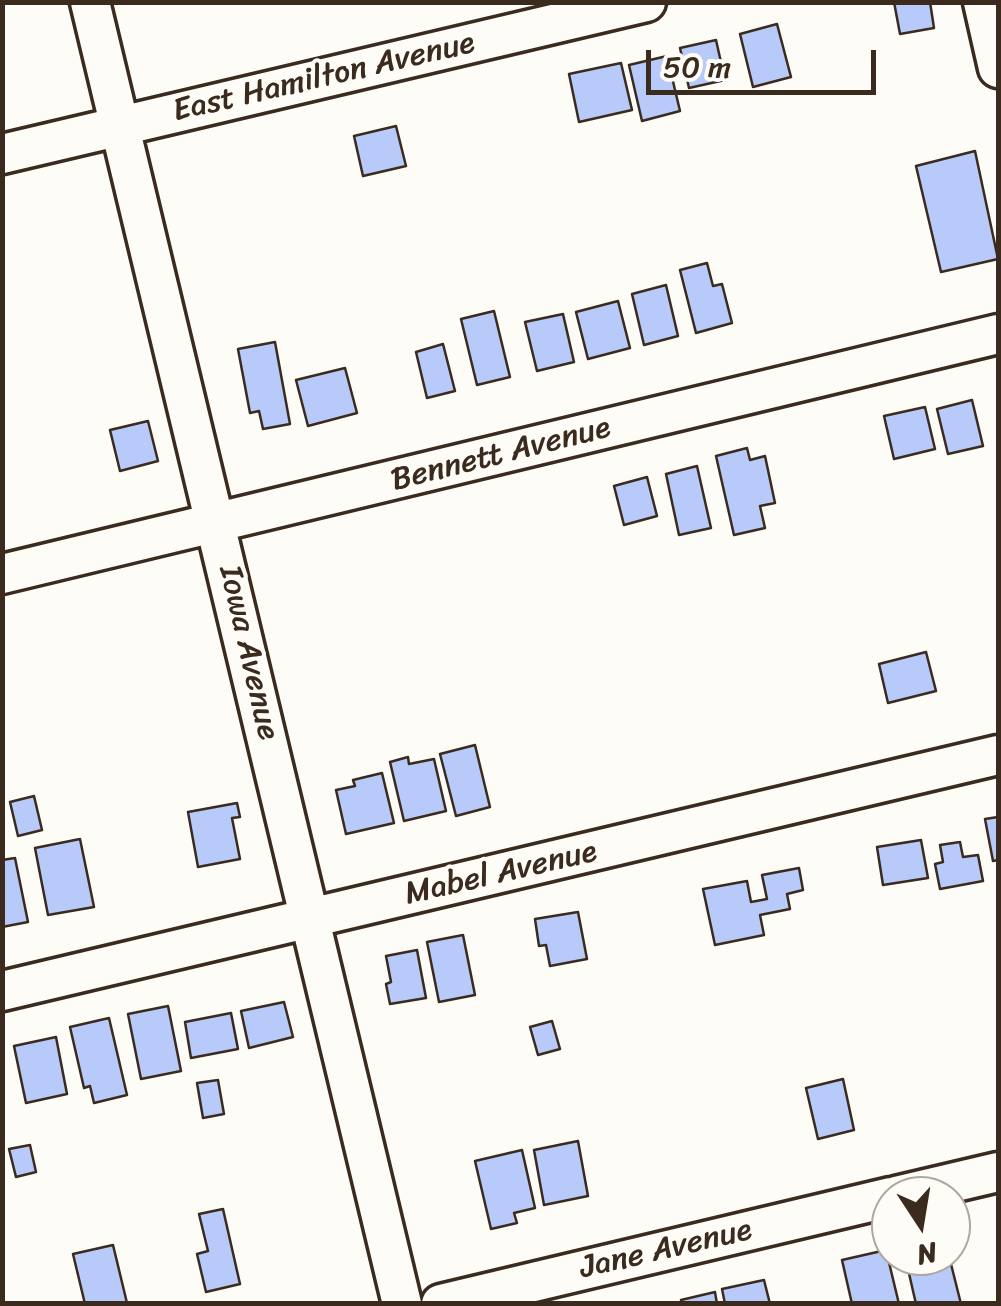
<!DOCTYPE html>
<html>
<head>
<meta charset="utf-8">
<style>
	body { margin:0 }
	#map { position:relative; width:1001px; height:1306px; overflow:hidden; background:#fdfcf7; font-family:Sriracha,sans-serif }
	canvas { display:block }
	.frame { position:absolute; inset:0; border:5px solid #3b2a1e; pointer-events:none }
	.north { position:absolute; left:871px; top:1176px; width:100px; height:100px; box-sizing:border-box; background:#fdfcf7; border:2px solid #afa8a0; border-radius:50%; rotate:168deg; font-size:28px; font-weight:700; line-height:40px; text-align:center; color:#3b2a1e }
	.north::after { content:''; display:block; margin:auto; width:35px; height:45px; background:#3b2a1e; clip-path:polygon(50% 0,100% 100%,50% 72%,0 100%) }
	.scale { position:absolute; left:646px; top:50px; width:230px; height:45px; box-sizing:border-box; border:5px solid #3b2a1e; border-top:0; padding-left:12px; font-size:30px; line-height:35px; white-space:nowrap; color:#3b2a1e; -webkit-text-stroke:8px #fdfcf7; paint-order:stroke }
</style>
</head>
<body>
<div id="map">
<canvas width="1001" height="1306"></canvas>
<div class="frame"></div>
<div class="north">N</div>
<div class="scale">50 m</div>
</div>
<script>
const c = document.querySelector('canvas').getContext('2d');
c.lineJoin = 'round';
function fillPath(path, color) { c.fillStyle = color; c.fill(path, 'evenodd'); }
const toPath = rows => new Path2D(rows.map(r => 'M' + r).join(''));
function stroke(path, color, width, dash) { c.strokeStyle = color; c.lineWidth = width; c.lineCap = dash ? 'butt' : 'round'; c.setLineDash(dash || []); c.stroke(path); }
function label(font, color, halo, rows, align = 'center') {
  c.font = font + ' Sriracha,sans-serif'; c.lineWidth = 8; c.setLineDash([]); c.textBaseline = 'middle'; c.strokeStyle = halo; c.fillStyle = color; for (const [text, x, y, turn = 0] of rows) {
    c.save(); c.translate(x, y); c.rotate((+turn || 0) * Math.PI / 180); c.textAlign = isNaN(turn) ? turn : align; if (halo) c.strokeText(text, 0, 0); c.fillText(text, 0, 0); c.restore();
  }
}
const building = toPath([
	[894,2,930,2,934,28,900,34,894,2],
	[777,24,791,77,753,87,740,34,777,24],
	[716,40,725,80,689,88,680,48,716,40],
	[667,56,680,111,642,121,629,65,667,56],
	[621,63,632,110,579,122,569,74,621,63],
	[396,126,406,166,363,176,354,136,396,126],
	[975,151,998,259,941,272,916,166,975,151],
	[707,263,713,286,722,284,732,323,696,333,680,270,707,263],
	[666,285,678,336,644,345,632,294,666,285],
	[618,301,630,348,588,359,576,312,618,301],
	[494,311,510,377,477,385,461,319,494,311],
	[563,314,574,362,537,371,525,322,563,314],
	[275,342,290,424,263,429,259,411,250,413,238,349,275,342],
	[443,344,455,391,427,398,416,352,443,344],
	[345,368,357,413,308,426,296,380,345,368],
	[972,400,983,446,948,454,937,409,972,400],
	[925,407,935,449,894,459,884,416,925,407],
	[148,421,158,461,120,471,110,430,148,421],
	[747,448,750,460,765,456,775,503,760,506,765,528,734,535,716,456,747,448],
	[697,466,711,528,679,535,666,474,697,466],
	[647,477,657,516,624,525,614,486,647,477],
	[926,652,936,691,888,703,879,664,926,652],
	[475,745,490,807,456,816,440,754,475,745],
	[408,757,409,764,434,759,446,811,404,821,390,762,408,757],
	[382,773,394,823,346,834,336,790,355,786,353,780,382,773],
	[34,796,42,830,18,836,10,802,34,796],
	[237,803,240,817,232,818,240,859,198,867,188,812,237,803],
	[998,817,998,860,993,861,985,819,998,817],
	[80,839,94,907,48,915,35,848,80,839],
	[921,840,928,878,883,885,877,847,921,840],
	[960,842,963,857,978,855,983,881,940,889,935,864,943,862,940,845,960,842],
	[15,858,28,922,2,927,2,860,15,858],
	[799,868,803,890,787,894,790,909,760,915,764,935,715,945,703,889,747,881,751,902,767,899,762,875,799,868],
	[578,912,587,959,550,966,546,945,539,946,535,919,578,912],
	[463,935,475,995,439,1002,427,942,463,935],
	[417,950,426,998,390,1004,386,984,391,982,386,956,417,950],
	[284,1002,293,1037,249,1048,241,1011,284,1002],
	[168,1006,181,1071,141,1079,128,1014,168,1006],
	[231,1013,238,1049,191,1058,185,1022,231,1013],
	[109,1018,127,1095,94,1103,90,1086,84,1088,70,1027,109,1018],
	[552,1021,560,1049,538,1055,530,1027,552,1021],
	[56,1037,67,1094,26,1103,14,1046,56,1037],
	[843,1079,854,1130,818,1139,806,1088,843,1079],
	[218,1080,224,1114,203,1118,197,1083,218,1080],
	[578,1141,588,1196,544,1205,534,1150,578,1141],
	[30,1145,36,1172,16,1177,9,1149,30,1145],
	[522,1150,535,1208,514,1213,517,1223,491,1229,475,1161,522,1150],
	[223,1209,240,1284,206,1292,197,1254,208,1251,199,1214,223,1209],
	[113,1245,127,1303,85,1304,73,1254,113,1245],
	[886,1250,899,1304,852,1304,842,1260,886,1250],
	[905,1256,949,1256,961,1304,916,1304,905,1256],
	[764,1280,770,1304,725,1304,722,1289,764,1280],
	[715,1292,717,1304,682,1304,681,1300,715,1292]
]);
const minor = toPath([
	[90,2,402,1304],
	[983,2,998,68],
	[2,154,646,2],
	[2,574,998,334],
	[2,991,998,755],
	[896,1196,998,1172],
	[441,1304,891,1197]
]);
const streetNames = [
	["East Hamilton Avenue",324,78,-13],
	["Bennett Avenue",501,455,-14],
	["Iowa Avenue",248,653,77],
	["Mabel Avenue",501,874,-13],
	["Jane Avenue",666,1250,-13]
];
fillPath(building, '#b7cafa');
stroke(building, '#3b2a1e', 2.5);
stroke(minor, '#3b2a1e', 45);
stroke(minor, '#fdfcf7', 38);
label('32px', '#3b2a1e', '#fdfcf7', streetNames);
</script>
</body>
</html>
